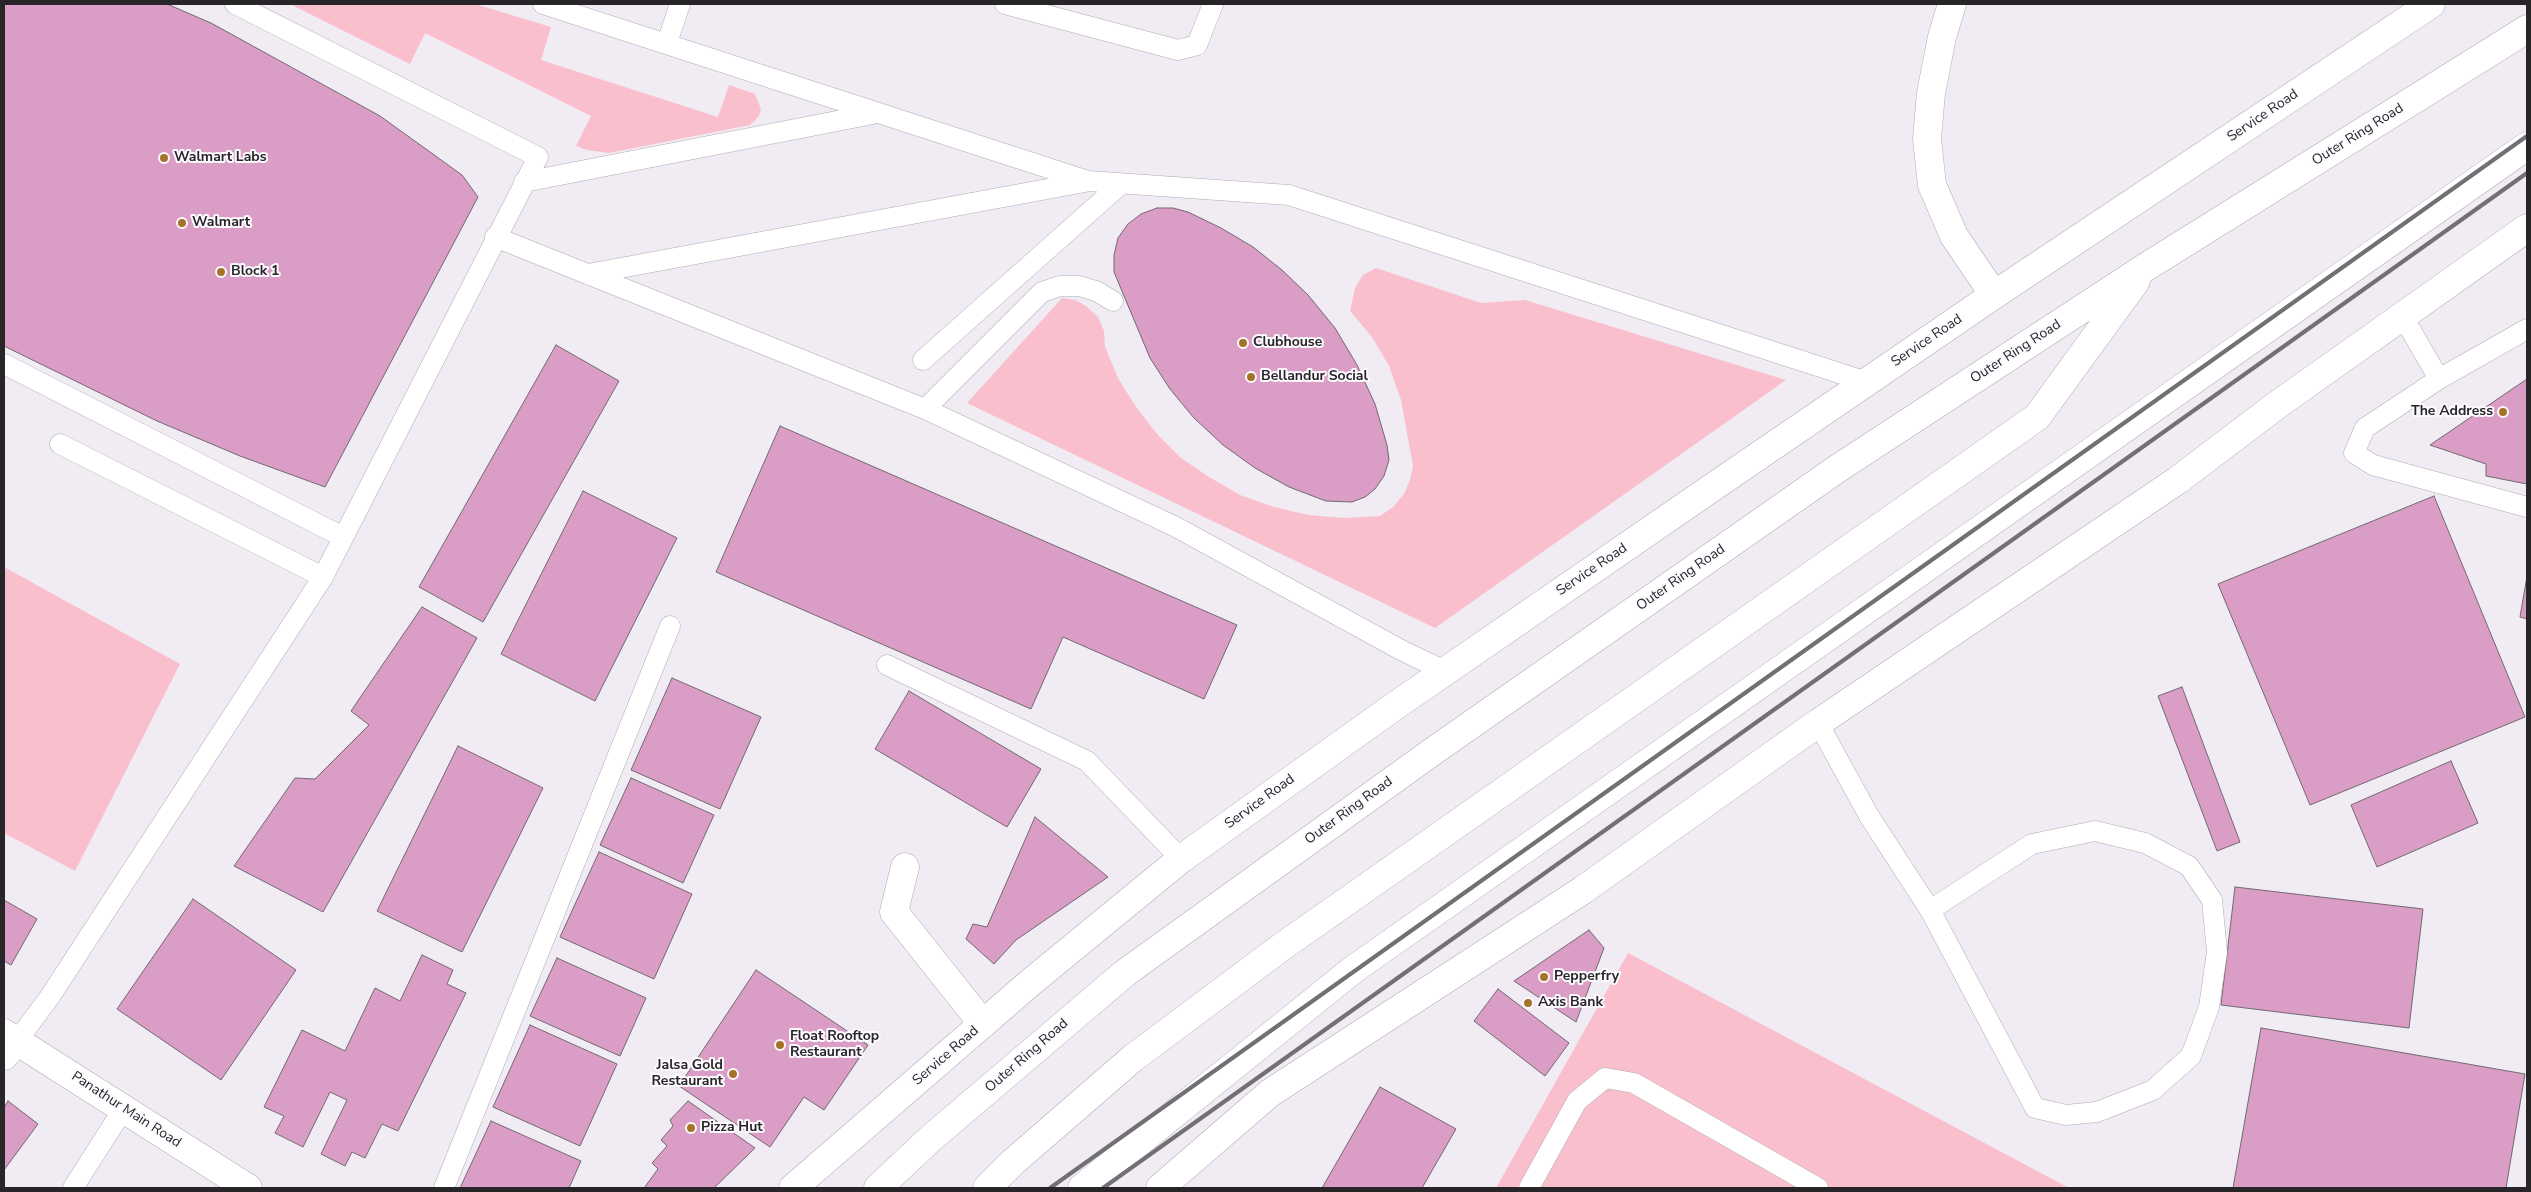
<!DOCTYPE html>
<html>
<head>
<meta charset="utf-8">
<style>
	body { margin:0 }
	#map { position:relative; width:2531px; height:1192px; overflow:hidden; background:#f1ebf4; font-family:"Nunito Sans",sans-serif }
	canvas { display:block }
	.frame { position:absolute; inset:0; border:5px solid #272528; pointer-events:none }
</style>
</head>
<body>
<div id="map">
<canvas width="2531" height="1192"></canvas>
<div class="frame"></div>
</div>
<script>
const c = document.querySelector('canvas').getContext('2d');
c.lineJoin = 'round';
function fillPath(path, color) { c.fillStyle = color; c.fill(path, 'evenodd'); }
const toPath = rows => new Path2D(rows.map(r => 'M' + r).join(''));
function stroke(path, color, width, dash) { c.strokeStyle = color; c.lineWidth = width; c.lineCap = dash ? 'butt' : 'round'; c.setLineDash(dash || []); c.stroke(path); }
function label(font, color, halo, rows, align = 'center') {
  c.font = font + ' "Nunito Sans",sans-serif'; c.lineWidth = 4; c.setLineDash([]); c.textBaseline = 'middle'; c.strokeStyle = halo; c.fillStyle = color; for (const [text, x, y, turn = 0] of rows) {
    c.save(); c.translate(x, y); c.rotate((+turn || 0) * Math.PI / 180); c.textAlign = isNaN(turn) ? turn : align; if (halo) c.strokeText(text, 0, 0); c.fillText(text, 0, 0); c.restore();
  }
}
const green = toPath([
	[290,4,475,4,551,27,541,60,718,117,729,85,755,94,761,109,759,116,750,125,609,153,587,150,576,146,591,116,425,33,410,64],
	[1376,268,1481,303,1525,300,1786,380,1435,628,967,403,1062,298,1075,300,1086,306,1098,317,1104,331,1105,347,1118,378,1136,407,1157,434,1181,458,1209,477,1240,495,1274,507,1308,515,1344,518,1380,516,1393,507,1404,494,1410,480,1413,466,1401,400,1389,366,1372,337,1350,311,1355,288,1363,275],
	[4,567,180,664,75,871,4,833],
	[1628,953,2069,1188,1496,1188]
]);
const building = toPath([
	[4,4,167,4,211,23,380,116,462,175,478,197,325,487,240,456,157,421,4,346,4,4],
	[1157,208,1173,208,1188,212,1221,228,1253,247,1282,270,1308,295,1335,328,1357,365,1375,404,1387,445,1389,460,1384,476,1375,489,1365,497,1352,502,1326,501,1289,487,1255,468,1223,445,1194,418,1170,389,1150,358,1114,272,1114,255,1118,238,1128,224,1141,214,1157,208],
	[556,345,619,381,483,622,419,587,556,345],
	[2527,379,2527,484,2486,476,2486,464,2430,445,2527,379],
	[780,426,1237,625,1204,699,1063,637,1031,709,716,572,780,426],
	[583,491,677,538,595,701,501,654,583,491],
	[2434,496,2525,717,2310,805,2218,584,2434,496],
	[2527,576,2527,619,2520,617,2527,576],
	[422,607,477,638,323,912,234,866,295,778,315,779,369,725,351,711,422,607],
	[672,678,761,717,720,809,631,770,672,678],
	[2182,687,2240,842,2217,851,2158,696,2182,687],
	[909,691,1041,769,1007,827,875,749,909,691],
	[458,746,543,788,462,952,377,911,458,746],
	[2451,761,2478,823,2377,867,2351,805,2451,761],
	[631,778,714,815,683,883,600,845,631,778],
	[1035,817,1108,877,1016,940,994,964,966,939,973,924,987,927,1035,817],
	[599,852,692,894,654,979,560,937,599,852],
	[2235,887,2423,909,2409,1028,2221,1005,2235,887],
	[193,899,296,970,221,1080,117,1009,193,899],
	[4,900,37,919,11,965,4,961,4,900],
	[1589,930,1604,948,1576,1022,1514,981,1589,930],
	[422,955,453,970,447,984,466,993,398,1131,382,1124,365,1158,352,1152,345,1166,321,1154,347,1100,330,1092,303,1147,275,1133,284,1116,264,1107,302,1030,345,1051,375,988,400,1001,422,955],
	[557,958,646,998,620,1056,530,1016,557,958],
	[756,970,868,1045,824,1110,804,1097,770,1147,679,1086,756,970],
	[1498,989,1569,1043,1545,1076,1474,1021,1498,989],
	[530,1025,617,1064,580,1146,493,1107,530,1025],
	[2261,1028,2525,1074,2506,1188,2233,1188,2261,1028],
	[1380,1087,1456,1129,1422,1188,1322,1188,1380,1087],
	[8,1101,38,1124,4,1170,4,1108,8,1101],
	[688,1101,755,1148,714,1188,644,1188,658,1169,652,1163,667,1146,661,1140,673,1126,670,1120,688,1101],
	[491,1121,581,1161,569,1188,460,1188,491,1121]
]);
const lane = toPath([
	[543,4,1088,181,1289,195,1867,382],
	[1005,4,1178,50,1197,45,1213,4],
	[667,43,680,4],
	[524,182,873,114],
	[495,237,925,409,1176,527,1403,651,1445,671],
	[588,274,1085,182],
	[2402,315,2439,379],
	[2527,329,2439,379,2365,428,2354,453,2373,465,2527,507],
	[923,360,1121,184],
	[4,364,343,537],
	[925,409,1042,292,1060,286,1079,286,1096,291,1113,301],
	[60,444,323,577],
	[887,665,1087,761,1181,859],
	[1818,723,1869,816,1930,910,2035,1108,2066,1115,2097,1112,2153,1090,2191,1056,2209,1007,2217,952,2212,900,2189,866,2145,843,2095,831,2032,844,1930,910],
	[17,1041,49,998,323,577,538,157,235,4],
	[73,1188,124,1108],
	[444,1188,670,626],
	[1529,1188,1577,1101,1605,1078,1634,1083,1818,1188]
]);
const street = toPath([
	[1952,4,1942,37,1931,93,1927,139,1932,185,1954,236,1994,295],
	[905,867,894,912,983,1024],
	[4,1056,17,1041]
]);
const secondary = toPath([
	[4,1033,248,1188],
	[793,1188,1031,982,1181,859,1392,708,1713,487,1994,295,2431,4],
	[1160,1188,1270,1093,1583,890,1818,723,2178,480,2277,405,2527,228]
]);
const highway = toPath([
	[878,1188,930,1139,1125,973,1432,752,1837,469,2146,267,2527,29],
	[987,1188,1013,1162,1133,1058,1283,946,2037,417,2136,281],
	[1082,1188,1354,969,2527,146]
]);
const rail = toPath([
	[1050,1188,2527,136],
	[1103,1188,2527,173]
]);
const markers = [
	[164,158,5,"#a37328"],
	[182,223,5,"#a37328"],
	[221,272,5,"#a37328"],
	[1243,343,5,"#a37328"],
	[1251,377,5,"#a37328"],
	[2503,412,5,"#a37328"],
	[1544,977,5,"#a37328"],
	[1528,1003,5,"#a37328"],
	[780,1045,5,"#a37328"],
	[733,1074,5,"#a37328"],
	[691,1128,5,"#a37328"]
];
const streetNames = [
	["Service Road",2263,116,-34],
	["Outer Ring Road",2358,135,-32],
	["Service Road",1927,341,-34],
	["Outer Ring Road",2016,352,-33],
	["Service Road",1592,570,-34],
	["Outer Ring Road",1681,578,-35],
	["Service Road",1260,802,-36],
	["Outer Ring Road",1349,811,-36],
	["Service Road",946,1056,-41],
	["Outer Ring Road",1027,1056,-41],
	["Panathur Main Road",126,1110,33]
];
const poiNames = [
	["Walmart Labs",174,158],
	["Walmart",192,223],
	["Block 1",231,272],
	["Clubhouse",1253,343],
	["Bellandur Social",1261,377],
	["The Address",2493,412,"right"],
	["Pepperfry",1554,977],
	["Axis Bank",1538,1003],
	["Float Rooftop",790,1037],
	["Restaurant",790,1053],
	["Jalsa Gold",723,1066,"right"],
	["Restaurant",723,1082,"right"],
	["Pizza Hut",701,1128]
];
fillPath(green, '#fabfcc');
fillPath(building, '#da9dc5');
stroke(building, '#71696e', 1);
stroke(lane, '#b1abb3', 21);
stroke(street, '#b1abb3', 29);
stroke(secondary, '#b1abb3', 29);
stroke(highway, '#b1abb3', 29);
stroke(lane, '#fff', 20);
stroke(street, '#fff', 28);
stroke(secondary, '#fff', 28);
stroke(highway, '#fff', 28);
stroke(rail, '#737075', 4);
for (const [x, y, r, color] of markers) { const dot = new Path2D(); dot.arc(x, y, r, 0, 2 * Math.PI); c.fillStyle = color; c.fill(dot); stroke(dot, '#fdfaff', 2); }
label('14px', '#272528', '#fdfaff', streetNames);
label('bold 14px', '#272528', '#fdfaff', poiNames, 'left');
</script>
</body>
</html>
